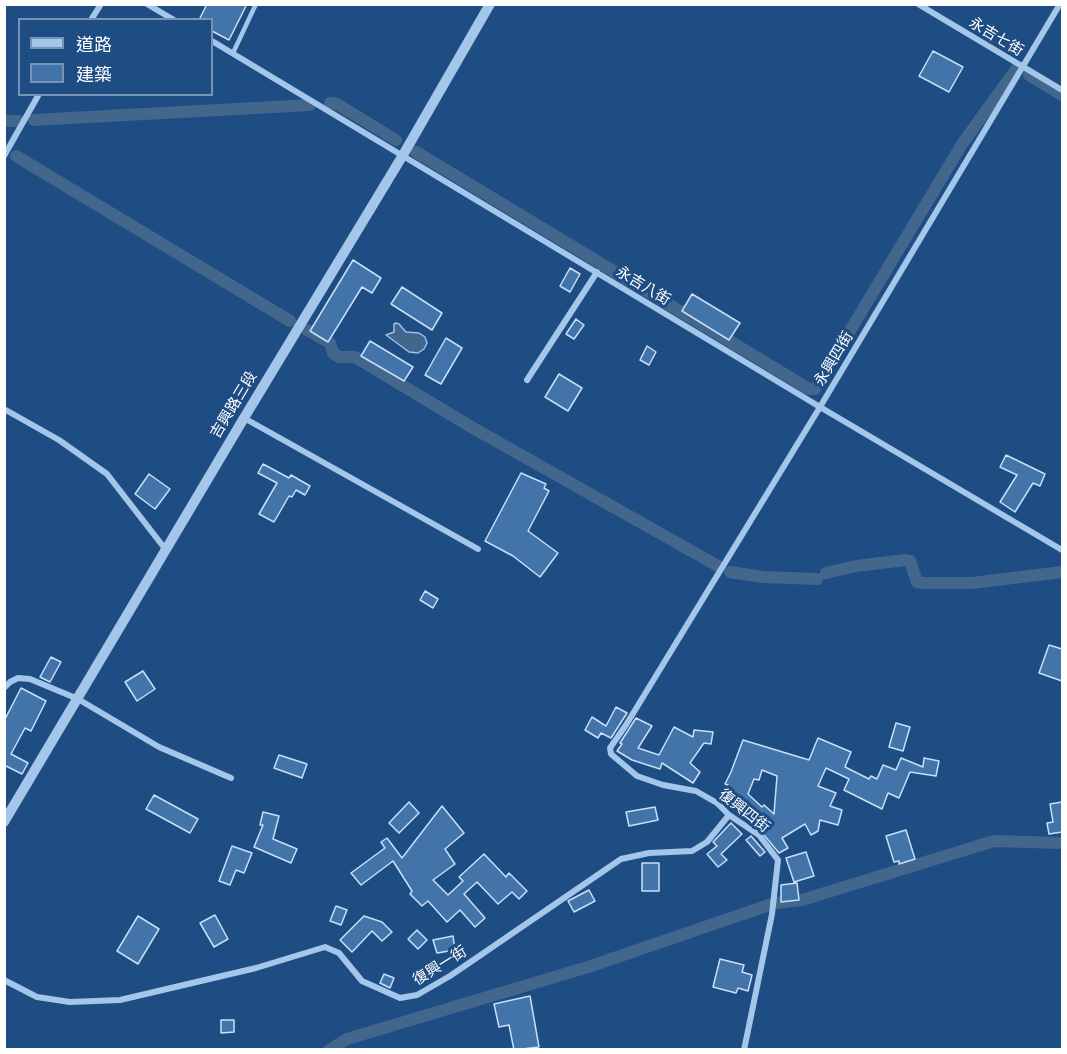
<!DOCTYPE html>
<html>
<head>
<meta charset="utf-8">
<style>
	body { margin:0 }
	#map { position:relative; width:1067px; height:1054px; overflow:hidden; background:#1e4d83; font-family:"PT Sans","Noto Sans TC",sans-serif }
	canvas { display:block }
	.frame { position:absolute; inset:0; border:6px solid #fff; pointer-events:none }
	.legend { position:absolute; left:18px; top:18px; width:195px; height:78px; box-sizing:border-box; background:#1e4d83; border:2px solid #7894b5; margin:0; padding:8px 10px; list-style:none; font-size:18px; color:#fff }
	.legend li { display:flex; align-items:center; gap:12px; height:30px }
	.legend b { width:30px; border:2px solid #7894b5 }
</style>
</head>
<body>
<div id="map">
<canvas width="1067" height="1054"></canvas>
<div class="frame"></div>
<ul class="legend">
<li><b style="height:8px;background:#a4c6ea"></b>道路</li>
<li><b style="height:16px;background:#4274aa"></b>建築</li>
</ul>
</div>
<script>
const c = document.querySelector('canvas').getContext('2d');
c.lineJoin = 'round';
function fillPath(path, color) { c.fillStyle = color; c.fill(path, 'evenodd'); }
const toPath = rows => new Path2D(rows.map(r => 'M' + r).join(''));
function stroke(path, color, width, dash) { c.strokeStyle = color; c.lineWidth = width; c.lineCap = dash ? 'butt' : 'round'; c.setLineDash(dash || []); c.stroke(path); }
function label(font, color, halo, rows, align = 'center') {
  c.font = font + ' "PT Sans","Noto Sans TC",sans-serif'; c.lineWidth = 6; c.setLineDash([]); c.textBaseline = 'middle'; c.strokeStyle = halo; c.fillStyle = color; for (const [text, x, y, turn = 0] of rows) {
    c.save(); c.translate(x, y); c.rotate((+turn || 0) * Math.PI / 180); c.textAlign = isNaN(turn) ? turn : align; if (halo) c.strokeText(text, 0, 0); c.fillText(text, 0, 0); c.restore();
  }
}
const water = toPath([
	[396,323,399,324,406,332,419,333,425,337,427,343,424,349,418,353,409,352,386,335,394,332,394,324,396,323]
]);
const canal = toPath([
	[1029,75,1062,95],
	[330,103,337,104,396,140],
	[34,120,310,105],
	[4,121,18,121],
	[416,152,809,389,815,389,962,144,1017,68],
	[16,156,290,321],
	[307,330,330,343,333,353,339,357,355,357,473,428,718,566],
	[730,572,763,577,817,579],
	[826,573,856,566,905,560,910,561,917,582,923,583,972,583,1062,572],
	[776,903,802,900,994,841,1062,843],
	[329,1050,347,1039,588,967,772,904]
]);
const building = toPath([
	[207,4,247,4,229,40,212,31,212,20,199,20,207,4],
	[933,51,963,67,949,92,919,76,933,51],
	[353,260,381,278,372,293,362,287,328,342,310,331,353,260],
	[570,268,580,274,570,292,560,286,570,268],
	[402,287,442,313,432,330,391,304,402,287],
	[692,294,740,323,729,340,682,311,692,294],
	[576,319,584,325,574,339,566,334,576,319],
	[446,338,462,348,441,384,425,375,446,338],
	[370,341,413,367,404,381,361,356,370,341],
	[647,346,656,352,649,365,640,360,647,346],
	[559,374,582,388,568,411,545,397,559,374],
	[1006,455,1045,474,1040,486,1033,483,1015,512,1000,502,1017,475,1000,467,1006,455],
	[263,464,289,478,291,475,310,486,305,495,296,490,292,497,289,496,274,522,259,514,277,483,258,473,263,464],
	[521,473,546,484,544,488,549,491,528,531,558,553,540,577,513,556,485,541,521,473],
	[149,474,170,489,155,509,135,494,149,474],
	[425,591,438,599,433,608,420,600,425,591],
	[1049,645,1062,649,1062,681,1039,673,1049,645],
	[51,657,61,662,50,682,40,677,51,657],
	[143,671,155,689,137,701,125,682,143,671],
	[21,688,46,701,31,731,25,728,11,754,28,763,22,774,4,765,4,721,21,688],
	[616,707,627,713,611,738,601,733,598,738,585,730,592,717,606,726,616,707],
	[636,718,652,726,638,748,659,755,674,727,693,737,694,730,713,732,711,744,704,743,690,763,700,772,693,783,662,763,660,769,632,760,617,751,622,744,620,743,636,718],
	[896,723,910,727,903,751,889,747,896,723],
	[818,738,851,752,845,767,869,779,871,776,877,779,883,765,896,770,901,758,923,767,924,758,939,761,936,776,910,772,899,798,888,793,882,809,844,790,849,779,826,768,818,786,836,793,830,806,842,810,838,825,820,820,818,831,811,835,805,824,782,838,788,848,779,853,759,829,760,827,744,810,721,799,728,785,725,784,731,772,743,740,809,760,818,738],
	[762,770,777,776,774,814,764,805,762,807,748,794,754,779,759,780,762,770],
	[279,755,307,764,302,778,274,768,279,755],
	[154,795,198,819,190,833,146,809,154,795],
	[409,802,419,813,399,833,389,823,409,802],
	[1062,802,1062,832,1049,834,1047,823,1053,822,1050,804,1062,802],
	[442,806,464,833,445,849,455,864,433,880,448,895,463,881,459,877,484,854,506,877,509,873,527,891,519,899,512,892,498,904,477,882,464,894,485,918,475,927,460,910,447,922,428,901,422,906,410,894,412,891,393,861,361,885,351,873,385,848,381,842,387,838,402,858,442,806],
	[655,807,658,820,629,826,626,812,655,807],
	[263,812,279,816,273,839,297,849,291,863,254,847,263,825,260,825,263,812],
	[731,823,742,834,721,854,727,860,718,867,707,854,717,846,713,842,731,823],
	[906,830,915,859,899,864,899,861,894,862,886,836,906,830],
	[751,836,765,852,760,856,746,840,751,836],
	[232,846,252,853,244,873,236,870,230,885,219,881,232,846],
	[806,852,814,876,794,882,786,858,806,852],
	[642,863,659,863,659,891,642,891,642,863],
	[797,883,799,900,781,902,781,885,797,883],
	[589,890,595,901,574,912,568,901,589,890],
	[336,906,347,910,341,925,330,921,336,906],
	[215,915,228,939,214,947,200,923,215,915],
	[138,916,159,929,138,964,117,951,138,916],
	[364,916,382,922,392,932,382,941,372,931,352,952,340,940,364,916],
	[417,930,427,940,418,949,408,939,417,930],
	[453,936,455,950,437,953,433,940,453,936],
	[720,959,744,965,742,972,752,975,748,991,738,988,736,993,713,987,720,959],
	[384,974,394,978,390,988,380,983,384,974],
	[530,996,539,1047,514,1050,509,1025,499,1027,494,1004,530,996],
	[221,1020,234,1020,234,1032,221,1033,221,1020]
]);
const service = toPath([
	[233,53,256,4]
]);
const minor = toPath([
	[147,4,174,20],
	[918,4,1062,90],
	[91,20,101,4],
	[212,41,820,407,1062,550],
	[4,156,39,94],
	[527,380,597,272],
	[4,409,59,440,107,474,166,550],
	[244,418,478,549],
	[4,688,10,682,18,678,30,679,78,699,159,747,231,778],
	[4,980,37,997,70,1002,120,1000,256,968,325,947,339,953,362,981,400,998,417,995,450,976,621,859,649,853,692,851,707,842,729,815],
	[744,1050,772,914,778,860,759,835,729,815,717,803,696,791,663,785,637,776,611,754,610,748,626,725,820,407,1060,4]
]);
const tertiary = toPath([
	[4,822,244,418,403,155,490,4]
]);
const streetNames = [
	["永吉七街",996,37,31],
	["永吉八街",643,286,31],
	["永興四街",834,359,-59],
	["吉興路三段",234,405,-59],
	["復興四街",744,811,38],
	["復興一街",440,966,-32]
];
fillPath(water, '#43668d');
stroke(water, '#98c1eb', 1.5);
stroke(canal, '#43668d', 12);
fillPath(building, '#4274aa');
stroke(building, '#c9dff7', 1.5);
stroke(service, '#a4c6ea', 4.5);
stroke(minor, '#a4c6ea', 6);
stroke(tertiary, '#a4c6ea', 10);
label('15px', '#fff', '#1e4d83', streetNames);
</script>
</body>
</html>
